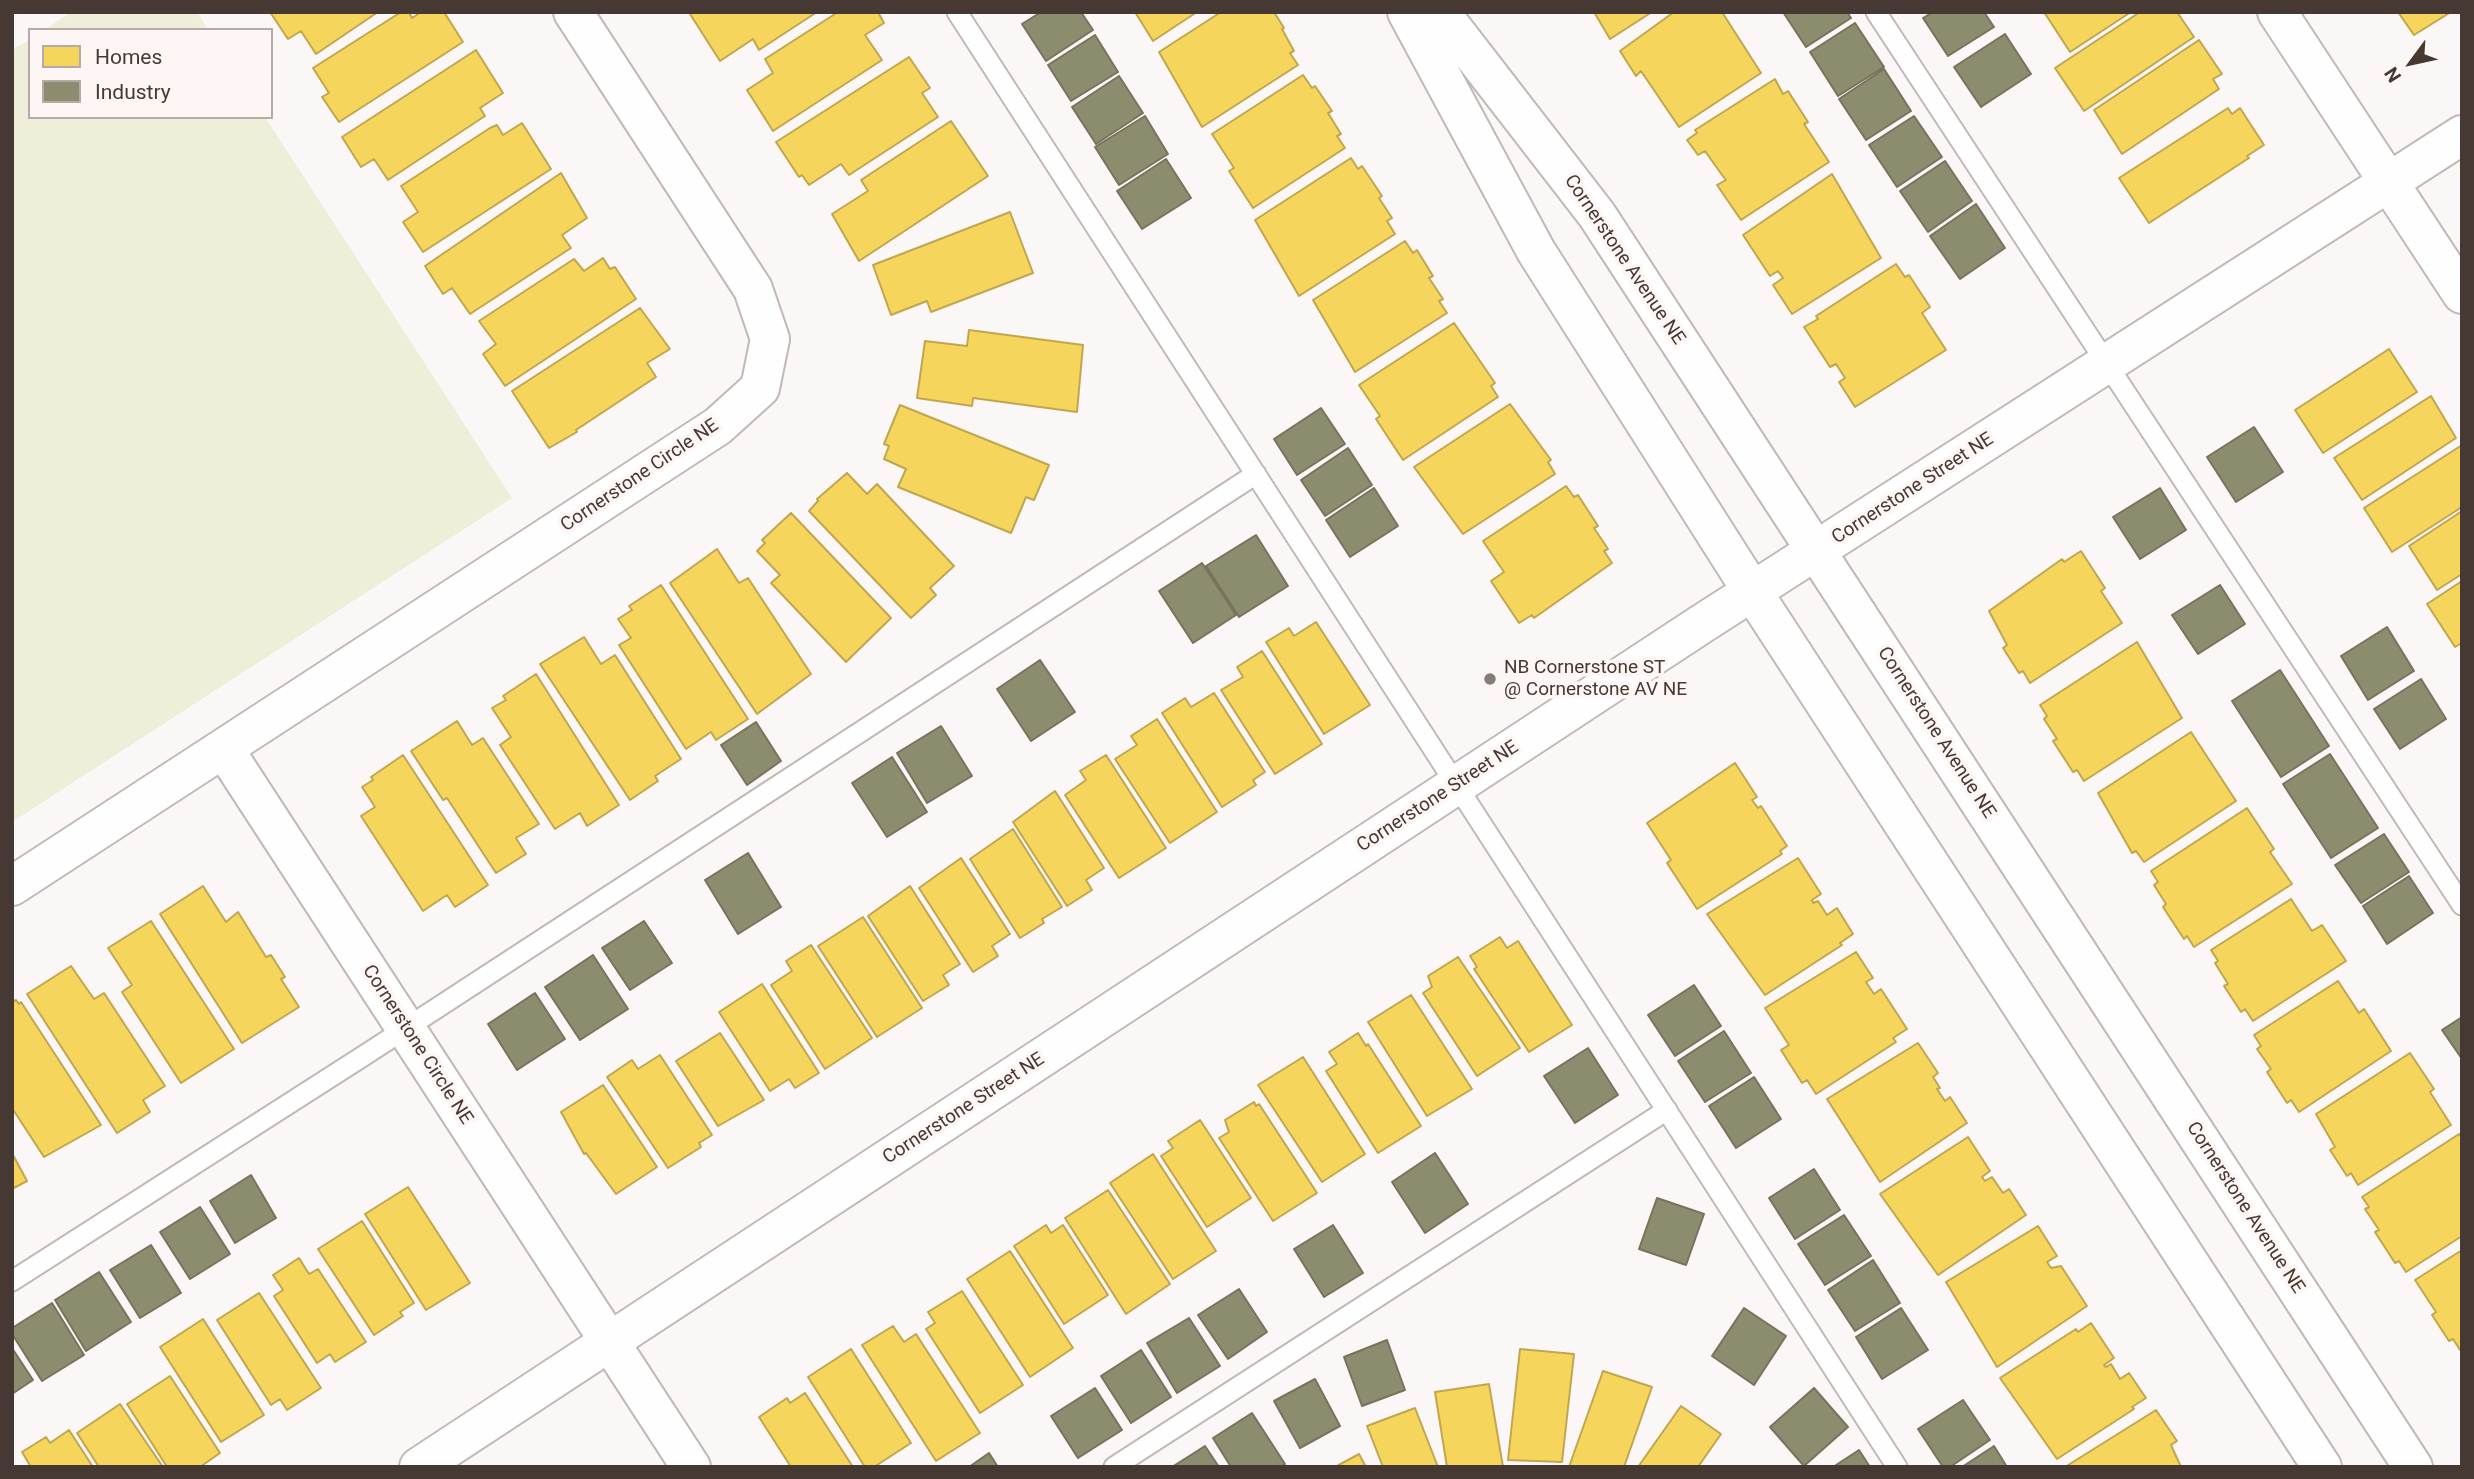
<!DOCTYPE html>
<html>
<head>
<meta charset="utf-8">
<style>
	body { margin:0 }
	#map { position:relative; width:2474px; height:1479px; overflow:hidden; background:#fbf7f6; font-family:Roboto,sans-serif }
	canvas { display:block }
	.frame { position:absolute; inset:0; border:14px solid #463934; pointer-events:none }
	.legend { position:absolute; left:28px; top:28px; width:245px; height:91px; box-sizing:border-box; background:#fdf6f4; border:2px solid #b4aaa7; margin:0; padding:9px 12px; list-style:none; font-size:21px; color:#463934 }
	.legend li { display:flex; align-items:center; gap:14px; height:35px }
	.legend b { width:35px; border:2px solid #b4aaa7 }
	.north { position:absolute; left:2376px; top:28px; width:70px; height:70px; -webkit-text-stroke:5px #fdf6f4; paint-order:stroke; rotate:237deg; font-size:19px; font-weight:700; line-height:28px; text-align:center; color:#463934 }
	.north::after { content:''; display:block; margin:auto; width:24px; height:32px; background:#463934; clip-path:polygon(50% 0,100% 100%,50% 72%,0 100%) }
</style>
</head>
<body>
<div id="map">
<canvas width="2474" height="1479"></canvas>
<div class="frame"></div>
<ul class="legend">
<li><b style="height:19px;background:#f6d55c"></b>Homes</li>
<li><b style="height:19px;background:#8c8c6e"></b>Industry</li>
</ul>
<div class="north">N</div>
</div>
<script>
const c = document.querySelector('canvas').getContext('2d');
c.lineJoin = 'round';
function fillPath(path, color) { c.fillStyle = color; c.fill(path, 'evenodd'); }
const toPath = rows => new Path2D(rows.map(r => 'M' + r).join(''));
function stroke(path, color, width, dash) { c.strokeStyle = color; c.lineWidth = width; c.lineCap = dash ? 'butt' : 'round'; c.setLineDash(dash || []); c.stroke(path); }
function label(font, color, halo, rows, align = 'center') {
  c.font = font + ' Roboto,sans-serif'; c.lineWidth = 7; c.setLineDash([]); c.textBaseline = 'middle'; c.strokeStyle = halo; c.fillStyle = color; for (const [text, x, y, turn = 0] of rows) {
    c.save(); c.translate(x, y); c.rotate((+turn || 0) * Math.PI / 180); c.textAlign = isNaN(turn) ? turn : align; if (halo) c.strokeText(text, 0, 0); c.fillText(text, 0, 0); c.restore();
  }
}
const green = toPath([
	[71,12,197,12,208,30,44,30],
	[30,39,30,117,265,117,512,498,12,822,12,50]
]);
const homes = toPath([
	[270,12,378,12,316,54,301,31,288,39,270,12],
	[401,12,409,12,412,18,421,12,444,12,463,42,339,122,322,97,329,93,313,68,401,12],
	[692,12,817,12,759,50,753,39,720,61,690,14,692,12],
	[838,12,878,12,884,23,865,35,882,60,773,131,747,90,773,73,765,59,838,12],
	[1135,12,1197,12,1153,41,1135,12],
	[1221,12,1274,12,1284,28,1282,29,1294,51,1290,53,1298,65,1202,127,1159,52,1221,12],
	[1594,12,1652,12,1610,39,1594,12],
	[1674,12,1722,12,1761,73,1679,127,1641,71,1636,76,1620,51,1674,12],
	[2044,12,2131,12,2070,52,2044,12],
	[2140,12,2177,12,2194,37,2084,111,2055,68,2140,12],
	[2398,12,2451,12,2414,35,2398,12],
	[2199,40,2222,74,2213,79,2219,89,2122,154,2094,110,2199,40],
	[476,50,503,93,480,108,485,116,388,180,374,159,361,167,342,137,476,50],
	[909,57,930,88,922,93,938,117,849,175,841,164,809,185,802,175,799,177,776,142,909,57],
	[1303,75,1312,88,1315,86,1332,111,1328,113,1341,134,1337,136,1345,148,1253,208,1229,171,1234,168,1212,134,1303,75],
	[1775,79,1783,94,1788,91,1808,122,1804,124,1829,162,1741,220,1717,185,1726,180,1722,175,1705,151,1698,155,1687,140,1697,133,1695,130,1775,79],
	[2228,108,2232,114,2240,108,2264,145,2247,156,2249,158,2149,223,2119,178,2228,108],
	[951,121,988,176,859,261,832,214,868,191,861,180,951,121],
	[522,123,551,169,423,252,403,222,418,212,401,186,490,128,497,125,503,135,522,123],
	[1351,158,1358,169,1362,166,1382,196,1379,198,1392,218,1387,221,1395,234,1299,296,1255,220,1351,158],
	[561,173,587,218,562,235,571,248,470,314,452,288,443,294,425,266,561,173],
	[1832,174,1881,258,1792,314,1773,285,1783,278,1778,271,1770,276,1743,235,1832,174],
	[1010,212,1033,273,931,312,927,301,891,315,873,265,1010,212],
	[1405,241,1413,253,1417,250,1433,276,1429,278,1443,299,1439,301,1447,313,1355,372,1313,300,1405,241],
	[603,258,610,269,615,267,636,299,505,386,483,354,496,344,479,321,574,259,584,271,603,258],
	[1896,264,1905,277,1909,275,1930,307,1922,313,1946,350,1855,407,1839,382,1845,378,1836,364,1830,367,1804,327,1818,319,1816,316,1896,264],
	[640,308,670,349,647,363,656,377,576,430,577,432,549,448,512,391,640,308],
	[1454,323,1495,383,1491,386,1498,397,1403,460,1376,419,1380,416,1359,385,1454,323],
	[969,330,1083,345,1077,412,973,398,972,406,917,398,925,341,967,346,969,330],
	[2389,349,2417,392,2323,453,2295,410,2389,349],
	[2431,396,2456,438,2362,500,2334,458,2431,396],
	[1510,404,1551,460,1548,462,1555,474,1463,534,1414,467,1510,404],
	[900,405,1049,465,1034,500,1026,497,1011,533,898,487,906,469,884,459,889,446,884,444,900,405],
	[2462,445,2462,507,2392,552,2364,508,2462,445],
	[847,473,867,494,877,484,954,566,930,588,936,595,911,618,809,511,818,501,817,499,847,473],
	[1566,486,1574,497,1578,495,1598,526,1594,528,1608,549,1604,551,1612,563,1534,618,1532,615,1519,623,1491,581,1504,572,1483,541,1566,486],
	[2462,511,2462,574,2437,590,2409,546,2462,511],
	[791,513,891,618,846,662,771,583,780,575,757,551,765,543,762,540,791,513],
	[717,549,739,583,748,578,811,674,757,714,670,583,717,549],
	[2081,551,2105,588,2101,591,2122,623,2030,683,2023,671,2019,673,2003,648,2007,645,1989,611,2062,559,2064,562,2081,551],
	[2462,581,2462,643,2455,647,2427,604,2462,581],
	[661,585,748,719,716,740,711,732,686,749,619,645,631,638,618,619,632,610,629,606,661,585],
	[1316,622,1370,705,1324,734,1266,642,1289,628,1294,636,1316,622],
	[584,637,601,664,615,655,681,759,655,776,658,781,630,800,540,664,584,637],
	[2137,642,2182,718,2084,781,2077,770,2073,772,2053,741,2057,739,2044,719,2047,716,2040,705,2137,642],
	[1262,651,1322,744,1275,774,1221,690,1243,677,1237,667,1262,651],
	[536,674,619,805,587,826,580,813,555,829,500,745,511,737,492,708,506,700,503,696,536,674],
	[1214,693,1265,772,1253,780,1256,785,1222,807,1162,713,1185,698,1191,707,1214,693],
	[1157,719,1217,812,1170,843,1115,759,1137,745,1131,736,1157,719],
	[457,721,472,745,483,738,539,824,516,838,526,854,496,873,447,798,443,800,411,751,457,721],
	[2191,732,2236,801,2144,862,2136,851,2132,853,2098,793,2191,732],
	[403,755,488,885,455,907,447,895,423,911,361,816,375,807,362,787,373,780,371,777,403,755],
	[1106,755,1166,848,1119,878,1065,795,1086,780,1080,771,1106,755],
	[1735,763,1757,797,1752,800,1758,808,1761,806,1787,846,1780,851,1782,854,1697,909,1667,863,1671,860,1647,823,1735,763],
	[1055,791,1104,868,1086,880,1092,890,1067,906,1013,822,1055,791],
	[2247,808,2274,849,2270,852,2292,884,2194,947,2187,936,2184,939,2163,907,2166,904,2154,885,2158,882,2151,871,2247,808],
	[1013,829,1062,907,1042,919,1044,923,1020,938,970,859,1013,829],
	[961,858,1010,934,992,946,998,956,973,972,919,888,961,858],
	[1798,858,1821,894,1812,900,1813,903,1818,901,1827,915,1837,908,1853,934,1840,943,1842,945,1765,995,1707,914,1798,858],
	[203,886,226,922,238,912,266,957,271,955,285,977,281,979,299,1007,242,1043,160,914,203,886],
	[910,886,960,964,943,975,949,985,923,1001,868,916,910,886],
	[2291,899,2312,931,2322,925,2346,961,2253,1021,2245,1009,2241,1012,2224,986,2228,984,2215,963,2218,961,2211,950,2291,899],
	[863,917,922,1008,877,1037,818,946,863,917],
	[151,921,234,1049,181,1083,122,992,132,985,108,948,151,921],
	[1500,937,1507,948,1518,941,1572,1025,1529,1052,1474,969,1477,967,1470,956,1500,937],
	[811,945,872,1038,825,1069,771,985,792,971,786,961,811,945],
	[1856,952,1873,978,1866,982,1874,994,1881,989,1907,1029,1893,1038,1896,1042,1816,1094,1807,1080,1802,1083,1781,1050,1789,1045,1765,1008,1856,952],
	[1458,957,1520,1048,1477,1076,1423,993,1432,987,1428,976,1458,957],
	[71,966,94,999,104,993,165,1086,143,1100,150,1112,117,1133,27,994,71,966],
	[2338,981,2359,1013,2364,1009,2391,1051,2299,1112,2291,1100,2287,1103,2267,1072,2271,1069,2257,1049,2261,1046,2254,1035,2338,981],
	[762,984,819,1073,795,1088,789,1079,770,1091,719,1012,762,984],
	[1411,995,1472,1089,1427,1116,1368,1022,1411,995],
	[16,1000,19,1004,21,1002,101,1125,44,1157,12,1108,12,1002,16,1000],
	[720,1033,764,1100,718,1126,676,1061,720,1033],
	[1358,1033,1366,1046,1368,1044,1421,1126,1378,1153,1326,1071,1337,1064,1329,1052,1358,1033],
	[1918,1043,1938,1073,1933,1077,1940,1088,1937,1089,1945,1101,1950,1097,1967,1123,1880,1182,1827,1099,1918,1043],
	[2410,1053,2434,1089,2430,1092,2451,1125,2358,1185,2351,1173,2347,1176,2330,1150,2335,1147,2316,1114,2410,1053],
	[660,1055,712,1135,699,1143,701,1147,668,1168,607,1077,632,1060,638,1069,660,1055],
	[1303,1057,1365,1154,1322,1182,1258,1085,1303,1057],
	[603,1085,657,1167,616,1194,586,1153,584,1154,561,1112,603,1085],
	[1254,1102,1256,1106,1259,1104,1317,1193,1273,1221,1219,1138,1229,1132,1225,1120,1254,1102],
	[1200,1120,1251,1198,1207,1227,1161,1156,1173,1148,1168,1141,1200,1120],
	[2459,1134,2462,1138,2462,1236,2406,1272,2399,1261,2395,1263,2375,1232,2379,1230,2365,1209,2369,1207,2362,1197,2459,1134],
	[1968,1137,1990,1171,1982,1177,1985,1181,1992,1177,2003,1193,2009,1189,2026,1215,1938,1275,1880,1194,1968,1137],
	[12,1153,27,1181,12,1189,12,1153],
	[1153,1154,1216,1251,1173,1279,1110,1183,1153,1154],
	[408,1187,470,1283,426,1310,365,1214,408,1187],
	[1108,1190,1170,1284,1126,1314,1065,1218,1108,1190],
	[362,1221,414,1303,400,1312,403,1316,374,1335,318,1249,362,1221],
	[1046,1225,1051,1233,1063,1225,1108,1295,1064,1324,1014,1246,1046,1225],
	[2038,1226,2057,1256,2047,1262,2051,1268,2061,1266,2087,1306,1997,1367,1946,1282,2038,1226],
	[2462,1250,2462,1349,2460,1350,2453,1339,2449,1341,2432,1315,2436,1312,2415,1280,2462,1250],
	[1010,1251,1073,1348,1030,1377,967,1279,1010,1251],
	[299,1258,309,1274,318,1269,366,1342,335,1362,330,1354,317,1363,274,1296,283,1290,273,1275,299,1258],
	[962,1291,1023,1385,980,1413,926,1329,935,1323,928,1312,962,1291],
	[259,1293,321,1388,287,1410,280,1399,271,1405,217,1320,259,1293],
	[203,1319,264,1415,221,1442,160,1347,203,1319],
	[2091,1323,2114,1358,2104,1365,2106,1367,2111,1364,2120,1379,2129,1373,2146,1398,2132,1407,2134,1409,2057,1459,2000,1378,2076,1329,2078,1332,2091,1323],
	[893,1326,904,1342,916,1334,980,1433,936,1461,862,1345,893,1326],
	[851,1349,911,1443,874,1467,865,1467,808,1377,851,1349],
	[1520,1349,1574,1354,1562,1462,1508,1460,1520,1349],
	[1603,1371,1652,1387,1624,1467,1569,1467,1603,1371],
	[170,1376,220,1453,200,1467,167,1467,127,1404,170,1376],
	[1489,1384,1503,1467,1447,1467,1435,1392,1489,1384],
	[805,1393,853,1467,791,1467,759,1417,787,1398,790,1403,805,1393],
	[120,1404,163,1467,99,1467,77,1433,120,1404],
	[1681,1406,1721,1434,1698,1467,1638,1467,1681,1406],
	[1415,1408,1438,1467,1383,1467,1367,1426,1415,1408],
	[2156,1410,2177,1441,2171,1445,2181,1467,2065,1467,2156,1410],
	[69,1430,93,1467,31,1467,22,1452,46,1437,50,1443,69,1430],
	[1359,1454,1366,1467,1335,1467,1359,1454]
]);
const industry = toPath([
	[1041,12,1081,12,1093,30,1046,61,1022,24,1041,12],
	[1783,12,1847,12,1851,18,1806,47,1783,12],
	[1933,12,1984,12,1994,27,1948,56,1923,18,1933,12],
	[1855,23,1884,67,1838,96,1810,52,1855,23],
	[2005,34,2031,74,1981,107,1954,67,2005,34],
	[1095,35,1118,72,1071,101,1048,65,1095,35],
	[1884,69,1911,111,1866,140,1839,99,1884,69],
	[1119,76,1143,113,1096,144,1072,107,1119,76],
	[1145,116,1168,154,1119,185,1095,147,1145,116],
	[1914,116,1942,157,1897,187,1869,145,1914,116],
	[1166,159,1191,198,1142,229,1117,191,1166,159],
	[1945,161,1972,201,1928,232,1900,191,1945,161],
	[1976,204,2005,248,1960,279,1930,236,1976,204],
	[1321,408,1345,444,1297,475,1274,439,1321,408],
	[2254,427,2283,472,2236,502,2207,457,2254,427],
	[1348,448,1372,485,1325,516,1301,480,1348,448],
	[1374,488,1398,526,1350,557,1326,520,1374,488],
	[2160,488,2186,530,2140,559,2113,517,2160,488],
	[1256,535,1288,586,1239,617,1206,566,1256,535],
	[1202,563,1236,615,1193,643,1159,591,1202,563],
	[2220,585,2245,624,2198,654,2172,615,2220,585],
	[2387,627,2414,671,2368,700,2341,656,2387,627],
	[1040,660,1075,712,1031,741,997,689,1040,660],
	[2280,670,2329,746,2281,777,2232,701,2280,670],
	[2421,679,2446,719,2400,749,2374,709,2421,679],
	[756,722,781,761,747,785,721,745,756,722],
	[941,726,972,776,927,803,897,753,941,726],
	[2330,754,2378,828,2331,858,2283,784,2330,754],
	[892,757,927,812,887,837,852,783,892,757],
	[2384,834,2409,872,2361,903,2335,865,2384,834],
	[748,853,781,907,738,934,705,880,748,853],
	[2409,876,2433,913,2387,944,2363,906,2409,876],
	[644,921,672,963,630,990,602,948,644,921],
	[593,955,628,1009,580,1040,545,987,593,955],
	[1694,985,1721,1026,1675,1056,1648,1015,1694,985],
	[535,993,565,1039,517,1070,488,1024,535,993],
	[2462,1017,2462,1059,2442,1030,2462,1017],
	[1724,1031,1751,1073,1705,1102,1678,1061,1724,1031],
	[1588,1048,1618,1095,1575,1123,1544,1076,1588,1048],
	[1754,1077,1781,1119,1736,1148,1709,1106,1754,1077],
	[1435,1153,1468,1204,1425,1233,1392,1182,1435,1153],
	[1814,1169,1840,1210,1795,1239,1769,1198,1814,1169],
	[251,1175,276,1218,235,1243,210,1201,251,1175],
	[1657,1198,1704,1214,1686,1265,1639,1249,1657,1198],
	[200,1207,230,1254,190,1279,160,1232,200,1207],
	[1844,1215,1871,1256,1825,1285,1798,1244,1844,1215],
	[1333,1225,1363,1273,1324,1297,1294,1249,1333,1225],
	[151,1245,181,1293,140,1318,110,1270,151,1245],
	[1873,1260,1900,1303,1855,1331,1828,1290,1873,1260],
	[99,1272,131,1322,86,1351,55,1300,99,1272],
	[1239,1289,1267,1332,1228,1359,1198,1315,1239,1289],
	[52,1303,84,1355,42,1381,12,1334,12,1328,52,1303],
	[1744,1308,1786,1336,1754,1385,1712,1356,1744,1308],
	[1901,1308,1928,1350,1882,1379,1856,1337,1901,1308],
	[1189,1318,1220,1366,1177,1393,1147,1343,1189,1318],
	[1387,1340,1405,1390,1362,1406,1344,1357,1387,1340],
	[12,1348,33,1380,12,1394,12,1348],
	[1141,1350,1171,1397,1131,1423,1101,1376,1141,1350],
	[1315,1379,1340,1426,1300,1448,1274,1401,1315,1379],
	[1095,1388,1122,1430,1078,1458,1051,1416,1095,1388],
	[1814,1388,1848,1427,1804,1466,1770,1427,1814,1388],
	[1963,1400,1990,1440,1950,1467,1943,1467,1918,1429,1963,1400],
	[1252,1413,1285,1464,1281,1467,1231,1467,1213,1438,1252,1413],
	[1205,1446,1219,1467,1172,1467,1205,1446],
	[1994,1446,2007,1467,1962,1467,1994,1446],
	[1859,1450,1870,1467,1833,1467,1859,1450],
	[989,1453,998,1467,969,1467,989,1453]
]);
const service = toPath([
	[957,12,1897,1467],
	[1876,12,2462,905],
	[12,1281,368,1053,1256,474],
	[1114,1467,1667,1110]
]);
const minor = toPath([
	[2277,12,2462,294],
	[224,749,691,1467],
	[12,886,718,426,760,388,770,339,753,289,573,12]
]);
const tertiary = toPath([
	[1407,12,1536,251,1752,591,2322,1467],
	[1440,12,1597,215,2413,1467],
	[419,1467,1700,625,2462,135]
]);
const markers = [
	[1490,679,7,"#857c78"]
];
const streetNames = [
	["Cornerstone Avenue NE",1624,260,56],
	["Cornerstone Circle NE",640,476,-34],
	["Cornerstone Street NE",1913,489,-33],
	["Cornerstone Avenue NE",1936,733,57],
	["Cornerstone Street NE",1438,797,-33],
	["Cornerstone Circle NE",417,1045,57],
	["Cornerstone Street NE",964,1109,-33],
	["Cornerstone Avenue NE",2245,1208,57]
];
const poiNames = [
	["NB Cornerstone ST",1504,668],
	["@ Cornerstone AV NE",1504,690]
];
fillPath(green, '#eeeed9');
fillPath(homes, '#f6d55c');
stroke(homes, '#c1a650', 2);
fillPath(industry, '#8c8c6e');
stroke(industry, '#77735d', 2);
stroke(service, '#c0b9b6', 23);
stroke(minor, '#c0b9b6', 42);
stroke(tertiary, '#c0b9b6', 42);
stroke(service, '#fefefe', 19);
stroke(minor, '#fefefe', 38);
stroke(tertiary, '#fefefe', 38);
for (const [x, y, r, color] of markers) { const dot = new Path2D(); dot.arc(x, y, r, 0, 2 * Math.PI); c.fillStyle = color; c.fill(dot); stroke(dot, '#fdf6f4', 2.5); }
label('19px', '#463934', '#fdf6f4', streetNames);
label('19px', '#463934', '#fdf6f4', poiNames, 'left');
</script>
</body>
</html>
